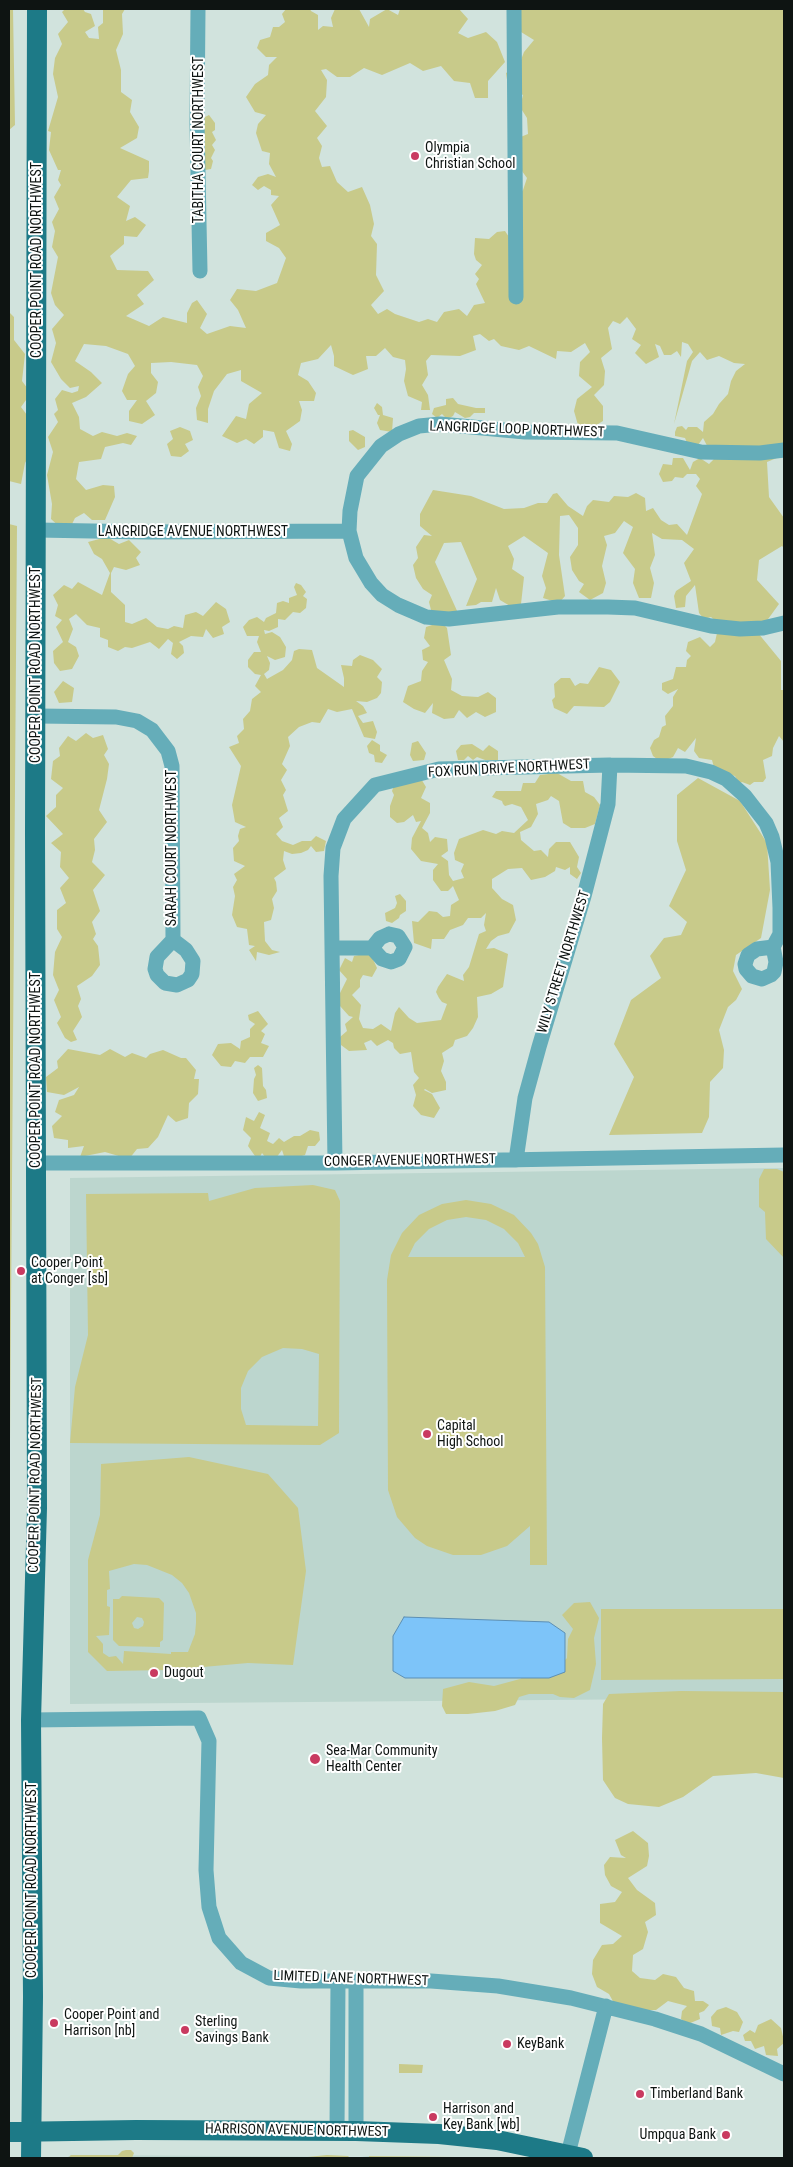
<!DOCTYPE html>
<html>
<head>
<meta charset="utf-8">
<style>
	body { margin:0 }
	#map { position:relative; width:793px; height:2167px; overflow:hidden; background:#d1e3dd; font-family:"Roboto Condensed",sans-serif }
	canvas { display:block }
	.frame { position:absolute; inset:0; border:10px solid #0e1412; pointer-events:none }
</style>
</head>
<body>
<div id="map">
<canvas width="793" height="2167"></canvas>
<div class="frame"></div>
</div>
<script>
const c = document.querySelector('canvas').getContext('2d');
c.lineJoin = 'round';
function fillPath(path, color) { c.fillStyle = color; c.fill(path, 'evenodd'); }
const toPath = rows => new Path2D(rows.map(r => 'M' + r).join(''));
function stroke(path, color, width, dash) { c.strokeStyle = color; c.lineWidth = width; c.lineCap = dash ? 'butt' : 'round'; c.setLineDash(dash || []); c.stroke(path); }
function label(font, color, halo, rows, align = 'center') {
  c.font = font + ' "Roboto Condensed",sans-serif'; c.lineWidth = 4; c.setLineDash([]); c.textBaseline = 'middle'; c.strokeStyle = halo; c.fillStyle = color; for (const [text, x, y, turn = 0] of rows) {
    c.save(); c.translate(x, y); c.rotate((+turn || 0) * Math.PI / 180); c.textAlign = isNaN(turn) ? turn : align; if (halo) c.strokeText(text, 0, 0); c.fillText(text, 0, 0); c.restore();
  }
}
const built = toPath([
	[784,1168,784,1698,70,1704,70,1178],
	[71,2155,361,2157,369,2156,369,2158,66,2158]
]);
const green = toPath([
	[9,9,13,9,15,125,9,130],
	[65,9,83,9,85,12,91,14,95,26,85,32,89,38,99,39,98,27,103,23,103,9,125,9,122,14,123,34,116,50,121,70,121,92,132,100,130,112,139,127,137,138,120,148,149,161,149,171,148,178,131,180,117,197,130,206,126,221,135,217,146,225,137,237,124,236,124,244,110,256,117,270,148,271,154,280,137,295,144,304,126,316,149,326,163,317,187,323,187,313,192,303,197,300,207,314,200,328,207,334,230,326,246,328,238,310,230,300,237,289,256,291,277,283,286,258,279,248,266,241,266,233,280,225,271,205,279,196,271,195,271,190,264,186,258,190,252,185,258,177,268,174,276,177,269,164,270,153,262,151,256,133,258,124,266,115,255,112,246,97,255,84,268,75,269,65,277,57,266,57,257,48,260,40,270,37,273,27,279,27,285,22,282,14,286,9,310,9,311,11,318,15,318,30,323,26,333,27,331,18,335,9,359,9,369,27,370,19,387,9,398,15,400,9,459,9,468,19,458,33,468,38,486,32,497,42,505,62,488,81,488,98,475,98,470,83,454,81,441,66,423,71,410,63,382,75,364,68,350,77,337,77,326,69,321,70,327,80,326,97,315,111,327,126,317,138,322,146,319,158,322,167,330,166,337,182,348,192,362,187,370,205,374,224,371,236,377,244,376,275,384,291,371,305,378,314,387,309,395,314,419,322,428,319,437,322,444,312,459,309,467,316,474,305,485,303,476,284,479,279,475,274,482,265,476,260,474,254,475,238,489,239,497,232,505,231,513,243,518,197,523,190,527,178,519,167,518,138,528,134,527,118,520,107,523,95,508,86,506,73,519,65,524,52,534,40,521,32,520,9,784,9,784,455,767,462,769,497,784,518,784,548,782,546,759,560,757,580,779,604,758,633,781,661,781,690,784,690,784,742,779,736,773,748,772,756,763,760,766,778,763,782,754,782,750,785,742,782,739,784,735,776,715,771,712,760,699,758,694,751,696,738,685,752,678,748,673,757,661,762,653,756,650,748,654,740,659,737,662,727,666,725,665,716,673,706,673,697,678,689,668,694,662,690,662,683,673,679,676,667,686,667,687,660,691,656,686,651,688,642,700,637,710,647,715,642,719,624,711,617,704,619,699,613,695,585,686,596,685,607,676,608,674,596,676,591,691,581,684,563,694,549,682,540,662,539,652,533,655,555,650,568,654,583,651,598,639,598,633,583,635,569,623,553,633,527,624,521,615,533,604,536,607,545,602,566,606,583,603,593,590,600,579,592,584,584,579,581,572,570,570,557,578,545,578,528,569,515,560,516,559,555,565,596,559,603,543,598,546,588,542,576,548,553,524,536,508,546,514,559,512,569,524,577,521,604,510,606,500,600,496,588,492,602,481,602,476,605,466,606,477,579,461,542,444,543,435,562,458,613,443,624,447,628,451,655,444,660,452,679,451,690,462,696,478,697,488,692,496,698,496,712,485,717,476,712,467,718,459,710,454,718,444,719,432,713,433,703,425,713,414,709,403,702,408,686,421,681,422,671,428,662,423,660,422,650,430,646,424,638,426,627,441,622,431,610,429,602,432,595,423,589,416,578,413,565,418,558,416,547,424,535,432,536,420,526,420,514,433,490,471,496,504,509,524,508,538,503,547,503,553,494,557,493,568,506,583,516,587,506,593,500,609,502,614,496,628,497,636,493,645,498,646,511,653,508,661,520,669,525,677,524,687,535,702,494,696,486,700,479,696,474,687,474,683,478,675,477,672,481,663,482,659,474,663,464,672,465,673,458,683,458,690,470,693,462,700,458,709,464,714,459,703,438,698,445,688,445,685,438,675,436,675,432,677,427,682,426,686,430,688,427,697,427,703,432,704,422,713,414,719,404,728,394,731,381,736,371,745,364,734,363,719,356,707,360,700,352,692,361,674,424,687,361,693,352,688,344,682,342,681,357,677,351,671,355,664,355,660,346,655,344,659,357,646,364,635,353,641,345,632,339,636,329,627,317,620,324,613,321,608,328,612,349,601,358,605,371,604,385,594,395,603,406,603,421,590,429,578,425,574,411,577,399,592,387,579,376,580,362,590,352,585,343,571,352,557,351,556,359,529,346,519,350,501,346,494,339,489,341,480,334,473,336,476,350,460,356,431,355,426,361,428,375,422,385,428,395,430,410,421,410,422,402,408,396,404,381,406,369,405,360,393,357,385,348,376,356,366,356,368,369,353,375,334,366,334,356,331,345,318,359,301,363,298,375,308,381,316,393,314,401,299,401,302,410,300,421,286,431,292,444,290,451,279,448,274,432,263,430,263,437,254,444,246,439,237,443,222,436,236,416,246,419,249,404,262,393,241,381,241,370,227,374,214,391,208,409,208,423,197,420,196,408,201,396,198,387,203,376,197,365,171,362,151,363,151,373,158,382,156,393,146,401,155,415,142,424,129,421,129,411,137,400,127,400,122,391,128,374,135,366,128,354,106,346,84,344,75,361,91,372,102,383,86,397,72,403,79,417,80,429,93,436,102,432,117,436,127,433,137,436,131,445,123,443,105,447,101,459,79,462,76,479,86,490,103,485,114,486,115,497,105,520,92,520,84,513,75,518,70,528,62,529,51,519,52,504,47,475,53,452,48,437,58,422,54,414,58,410,55,399,62,390,72,393,78,391,79,386,70,388,61,379,51,362,56,343,52,329,64,315,55,305,51,293,58,257,52,247,55,231,52,222,59,209,54,197,61,185,58,180,61,170,58,170,49,150,51,132,48,131,58,97,53,74,55,58,62,44,58,34,68,22,62,12],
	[209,115,215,123,215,130,212,132,216,140,212,145,215,150,211,158,213,161,211,169,205,170,203,132,205,128,200,124,203,118],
	[9,312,14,317,14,340,25,354,22,381,31,393,21,407,33,423,32,450,25,463,21,484,9,481],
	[453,398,458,404,476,408,485,408,485,413,474,413,470,417,465,418,455,412,453,416,447,419,442,414,437,418,432,414,434,408,446,405,446,399],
	[377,403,382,407,383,415,393,418,392,432,380,430,377,423,380,415,378,415,374,408],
	[180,427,190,431,193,440,185,444,189,451,181,457,171,456,167,444,173,439,170,431],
	[353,430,365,437,365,447,358,450,349,441,349,431],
	[9,524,17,526,9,1569],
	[107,537,119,544,129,540,141,552,136,558,140,565,126,570,114,567,111,573,111,592,125,605,125,622,132,624,146,618,157,627,168,629,174,626,183,628,185,615,196,612,203,616,216,602,226,609,230,622,222,627,224,634,213,638,206,629,203,637,191,636,179,642,183,646,184,653,177,659,171,654,173,643,168,639,159,649,150,642,132,648,125,647,118,651,108,647,108,640,100,637,100,628,87,625,76,614,69,619,73,629,68,642,76,647,79,656,72,669,60,671,54,663,53,651,63,642,56,627,62,620,55,616,58,605,53,595,64,585,72,589,78,582,102,595,110,573,102,559,94,554,88,542],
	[296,583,301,585,306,592,303,596,307,599,306,608,300,613,293,612,285,620,278,619,278,627,269,631,264,630,265,634,272,632,280,637,286,647,285,657,275,660,267,656,270,663,269,670,264,674,267,679,283,670,292,660,294,651,299,649,312,650,317,668,344,687,344,678,341,665,352,666,353,660,360,655,373,660,382,669,377,677,382,682,381,693,377,698,367,702,356,701,363,706,367,713,358,716,363,723,373,721,377,732,375,739,364,737,352,709,337,712,328,709,320,723,312,722,299,727,288,737,290,746,282,764,287,770,281,780,286,790,283,795,288,811,279,818,283,827,276,834,282,841,293,845,302,841,311,841,316,836,326,841,324,851,316,852,311,846,308,850,301,853,292,854,284,851,283,860,286,869,274,878,276,882,277,891,272,899,274,908,271,920,264,922,265,941,272,950,280,952,269,955,257,952,256,961,249,950,255,946,249,945,247,929,237,927,232,915,235,896,233,887,237,880,234,874,245,866,234,861,233,848,239,841,238,836,240,829,246,827,235,822,232,805,241,766,229,747,239,743,237,736,244,729,243,719,250,711,252,699,261,692,255,686,261,675,255,674,248,667,248,660,254,652,261,652,257,642,259,636,247,636,243,627,249,620,257,617,264,622,266,618,276,613,277,603,283,601,289,603,289,598,297,595,294,587],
	[599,667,611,670,620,682,610,702,604,707,574,706,567,714,554,708,552,700,555,697,554,684,561,678,570,678,575,686,580,683,588,684],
	[63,681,74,688,72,702,59,703,54,692],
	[86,733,93,738,103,735,108,749,104,755,109,764,107,779,99,810,107,822,94,839,95,850,92,862,105,875,93,890,100,911,92,922,96,934,93,939,98,946,100,965,92,976,77,986,81,999,78,1006,82,1017,73,1031,77,1040,71,1042,65,1038,57,1023,61,1017,54,1000,59,990,53,975,55,952,62,937,57,929,57,910,66,903,60,888,69,878,60,867,61,852,51,843,63,834,46,816,56,807,56,795,63,788,51,779,53,761,60,756,59,748,68,736,76,741],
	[372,740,380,745,380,751,387,755,382,763,375,762,374,755,369,753,367,746],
	[418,741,426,753,424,760,413,761,410,755,412,743],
	[472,744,483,751,489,745,498,751,498,760,485,760,477,757,473,760,468,756,464,760,458,760,456,751,461,745],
	[557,773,571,781,583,781,585,792,594,797,600,805,595,824,585,828,571,828,563,823,559,801,551,796,548,800,536,804,538,814,531,827,520,832,521,840,534,851,541,850,548,857,549,849,556,842,570,842,579,857,577,867,581,873,577,879,570,874,570,867,565,870,556,867,555,871,545,877,531,880,522,868,508,869,492,879,492,888,502,899,513,905,516,920,509,933,498,936,491,941,486,949,494,948,508,954,503,987,491,994,477,997,478,1017,473,1028,467,1036,455,1040,453,1046,442,1053,444,1061,441,1071,446,1082,446,1090,432,1093,425,1089,424,1090,432,1094,440,1108,434,1118,421,1115,413,1106,416,1095,413,1085,419,1078,414,1072,411,1052,400,1054,394,1048,393,1043,388,1040,377,1046,371,1040,364,1043,367,1050,349,1051,341,1045,340,1037,347,1031,345,1024,353,1017,349,1016,340,1006,340,993,347,979,339,970,345,958,352,962,354,956,364,954,371,955,377,968,372,977,363,975,360,980,360,987,352,995,361,1005,359,1019,363,1028,373,1029,381,1024,391,1031,395,1013,399,1007,409,1018,417,1023,441,1020,447,1004,442,1002,439,998,436,992,438,987,447,974,464,981,463,975,469,967,479,934,486,931,484,925,486,913,481,918,468,918,463,925,450,930,444,939,432,939,431,949,414,943,412,921,418,922,429,911,437,912,443,917,450,916,451,905,459,900,453,886,448,891,441,891,433,880,433,870,438,864,421,861,411,849,412,838,421,821,416,822,413,815,404,822,397,823,390,817,390,806,394,795,392,791,395,783,420,777,426,787,421,798,430,803,430,813,422,828,428,833,430,842,435,837,447,839,448,851,441,856,448,861,449,875,453,881,464,878,461,871,464,864,455,860,454,853,459,839,483,830,496,834,502,831,514,833,528,820,521,807,512,804,505,806,503,804,502,801,492,797,496,791,521,791,523,783,535,783,540,775],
	[698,778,740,801,767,843,770,890,761,938,736,955,733,971,742,989,736,1000,728,1007,719,1030,724,1050,723,1068,710,1082,709,1117,702,1133,609,1135,634,1077,614,1044,631,1000,661,978,650,956,664,938,681,935,687,922,669,906,686,870,677,841,677,795],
	[400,894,406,901,406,911,400,915,399,918,392,923,386,921,385,913,395,908,397,903,395,896],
	[258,1011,268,1024,261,1031,265,1034,261,1043,269,1046,263,1057,250,1057,245,1063,235,1061,231,1067,221,1066,212,1055,218,1044,231,1043,240,1049,241,1041,250,1037,250,1029,255,1024,249,1020,248,1015],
	[68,1049,100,1055,110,1049,125,1057,132,1053,146,1058,150,1054,163,1050,181,1058,186,1058,196,1070,194,1079,199,1079,198,1094,189,1103,188,1118,176,1122,168,1115,158,1137,148,1148,137,1149,129,1159,105,1152,80,1157,84,1146,68,1148,68,1140,54,1138,52,1126,62,1116,55,1112,59,1100,74,1095,79,1087,64,1095,47,1092,46,1077,58,1068,57,1061],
	[258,1065,262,1068,263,1086,266,1090,267,1098,258,1101,253,1093,254,1079,256,1075,254,1068],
	[259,1112,265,1115,260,1128,270,1133,267,1141,273,1144,279,1138,284,1142,294,1136,300,1136,310,1130,319,1132,320,1140,315,1146,308,1146,305,1155,292,1159,284,1156,282,1150,276,1158,266,1158,262,1153,260,1157,255,1156,248,1146,251,1138,243,1130,246,1117,254,1121],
	[764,1169,777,1169,784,1172,784,1258,766,1239,765,1212,759,1207,759,1179],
	[313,1185,335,1190,340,1201,339,1433,320,1445,70,1443,75,1387,88,1335,86,1194,208,1193,209,1201,255,1188],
	[283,1348,302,1349,319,1354,318,1426,246,1425,241,1409,241,1388,248,1371,262,1357],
	[466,1200,491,1204,514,1215,531,1233,538,1244,545,1267,547,1565,530,1565,530,1526,507,1546,481,1555,453,1555,427,1546,415,1538,397,1517,388,1490,387,1280,391,1255,402,1233,419,1215,442,1204],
	[466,1217,486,1220,504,1229,518,1243,525,1257,408,1257,415,1243,429,1229,447,1220],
	[189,1457,268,1474,298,1508,306,1571,293,1665,248,1663,169,1670,107,1671,88,1652,88,1560,100,1515,101,1464],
	[134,1564,147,1565,172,1575,182,1583,189,1593,196,1613,196,1623,195,1634,188,1652,171,1652,171,1654,124,1651,123,1664,116,1656,109,1657,103,1653,103,1644,96,1636,109,1635,110,1607,107,1606,107,1590,110,1589,109,1571],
	[122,1596,159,1598,164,1603,163,1640,160,1642,160,1647,119,1646,113,1640,113,1599,119,1599],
	[137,1617,142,1618,144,1622,143,1626,138,1629,134,1628,132,1623],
	[590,1602,599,1618,594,1638,596,1664,590,1690,574,1698,560,1697,553,1694,529,1694,519,1697,515,1705,495,1711,468,1714,446,1714,442,1706,443,1689,469,1682,494,1686,520,1679,539,1668,556,1670,567,1658,568,1639,573,1629,562,1615,574,1603],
	[601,1609,784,1609,784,1679,601,1680],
	[681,1691,784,1692,784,1778,756,1773,713,1776,683,1797,659,1807,628,1804,615,1798,603,1780,602,1738,603,1704,609,1694],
	[633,1831,648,1843,649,1856,647,1866,628,1878,637,1890,655,1903,656,1915,645,1922,648,1932,643,1949,633,1955,632,1971,640,1978,655,1980,663,1974,676,1977,684,1988,694,1991,695,2001,703,2001,709,2005,704,2011,699,2013,700,2019,688,2024,681,2019,682,2011,687,2006,668,2001,656,2010,632,2010,615,2005,609,1994,597,1987,592,1974,593,1960,602,1945,613,1944,622,1936,600,1923,600,1904,615,1902,622,1892,611,1886,605,1875,604,1865,610,1857,626,1858,621,1855,615,1840],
	[726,2007,737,2012,743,2022,739,2032,733,2031,721,2035,720,2028,712,2026,711,2017,717,2010],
	[771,2019,781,2028,784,2041,784,2043,777,2049,778,2056,766,2055,764,2046,755,2049,751,2041,745,2041,743,2035,750,2030,755,2033,758,2025],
	[399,2064,423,2065,422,2073,399,2073],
	[126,2150,131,2150,134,2153,132,2158,68,2158,71,2155,118,2155,122,2151],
	[327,2155,348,2156,350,2158,298,2158],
	[369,2156,455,2157,463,2158,369,2158]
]);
const water = toPath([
	[404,1617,549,1622,565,1633,565,1672,549,1678,405,1678,393,1671,393,1636,404,1617]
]);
const minor = toPath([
	[198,9,197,123,200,271],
	[514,9,516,297],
	[784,450,760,453,701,452,617,433,525,432,440,424,419,426,399,434,381,446,357,476,350,511,349,531,356,558,371,583,382,595,398,605,426,617,449,619,558,607,608,607,635,608,711,626,740,629,763,628,784,623],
	[37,530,147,532,349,531],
	[37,716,116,717,137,721,152,730,168,751,172,766,173,940],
	[389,934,398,936,405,947,399,959,391,962,382,959,372,948,380,938,389,934],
	[173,940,186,950,193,961,192,974,188,980,177,985,165,983,157,975,155,969,157,957,173,940],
	[773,947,776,962,774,972,771,975,762,979,752,976,746,969,745,964,748,955,757,949,773,947],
	[332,948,372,948],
	[516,1160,525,1098,539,1047,584,896,608,804,610,765],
	[37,1163,335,1163,784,1155],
	[335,1163,331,876,333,848,344,819,375,785,439,769,610,765,686,766,711,772,726,779,745,796,766,823,772,837,778,862,780,908,780,934,773,947],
	[31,1720,199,1718,209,1741,206,1870,209,1907,219,1938,241,1963,269,1978,301,1981,431,1981,498,1986,571,1998,655,2019,701,2034,784,2074],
	[337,2131,338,1981],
	[356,2131,356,1981],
	[568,2154,606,2006]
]);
const major = toPath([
	[9,2132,136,2130,356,2131,439,2134,497,2140,583,2158],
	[31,2158,33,1997,31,1720,37,1508,35,832,37,9]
]);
const markers = [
	[415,156,5,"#c93a60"],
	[21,1271,5,"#c93a60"],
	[427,1434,5,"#c93a60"],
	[154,1673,5,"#c93a60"],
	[315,1759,6,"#c93a60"],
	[54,2023,5,"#c93a60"],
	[185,2030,5,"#c93a60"],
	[507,2044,5,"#c93a60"],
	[640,2094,5,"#c93a60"],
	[433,2117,5,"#c93a60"],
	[726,2135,5,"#c93a60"]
];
const streetNames = [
	["TABITHA COURT NORTHWEST",199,140,-90],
	["COOPER POINT ROAD NORTHWEST",37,260,-90],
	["LANGRIDGE LOOP NORTHWEST",517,430,2],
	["LANGRIDGE AVENUE NORTHWEST",193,532],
	["COOPER POINT ROAD NORTHWEST",36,665,-90],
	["FOX RUN DRIVE NORTHWEST",509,769,-3],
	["SARAH COURT NORTHWEST",172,848,-90],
	["WILY STREET NORTHWEST",564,962,-73],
	["COOPER POINT ROAD NORTHWEST",36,1070,-90],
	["CONGER AVENUE NORTHWEST",410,1161,-1],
	["COOPER POINT ROAD NORTHWEST",36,1475,-89],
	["COOPER POINT ROAD NORTHWEST",32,1880,-90],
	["LIMITED LANE NORTHWEST",351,1979,2],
	["HARRISON AVENUE NORTHWEST",297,2131,1]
];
const poiNames = [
	["Olympia",425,148],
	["Christian School",425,164],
	["Cooper Point",31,1263],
	["at Conger [sb]",31,1279],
	["Capital",437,1426],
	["High School",437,1442],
	["Dugout",164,1673],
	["Sea-Mar Community",326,1751],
	["Health Center",326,1767],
	["Cooper Point and",64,2015],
	["Harrison [nb]",64,2031],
	["Sterling",195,2022],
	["Savings Bank",195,2038],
	["KeyBank",517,2044],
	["Timberland Bank",650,2094],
	["Harrison and",443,2109],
	["Key Bank [wb]",443,2125],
	["Umpqua Bank",716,2135,"right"]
];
fillPath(built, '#bcd6ce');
fillPath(green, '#c8ca8a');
fillPath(water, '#7dc4f9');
stroke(water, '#5c8fb4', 1);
stroke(minor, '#65adb9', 15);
stroke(major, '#1d7a87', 20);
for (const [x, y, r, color] of markers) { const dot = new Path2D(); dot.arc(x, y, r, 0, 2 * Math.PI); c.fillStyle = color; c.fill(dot); stroke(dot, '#fff', 2); }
label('14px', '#0e1412', '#fff', streetNames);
label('14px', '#0e1412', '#fff', poiNames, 'left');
</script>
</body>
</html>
